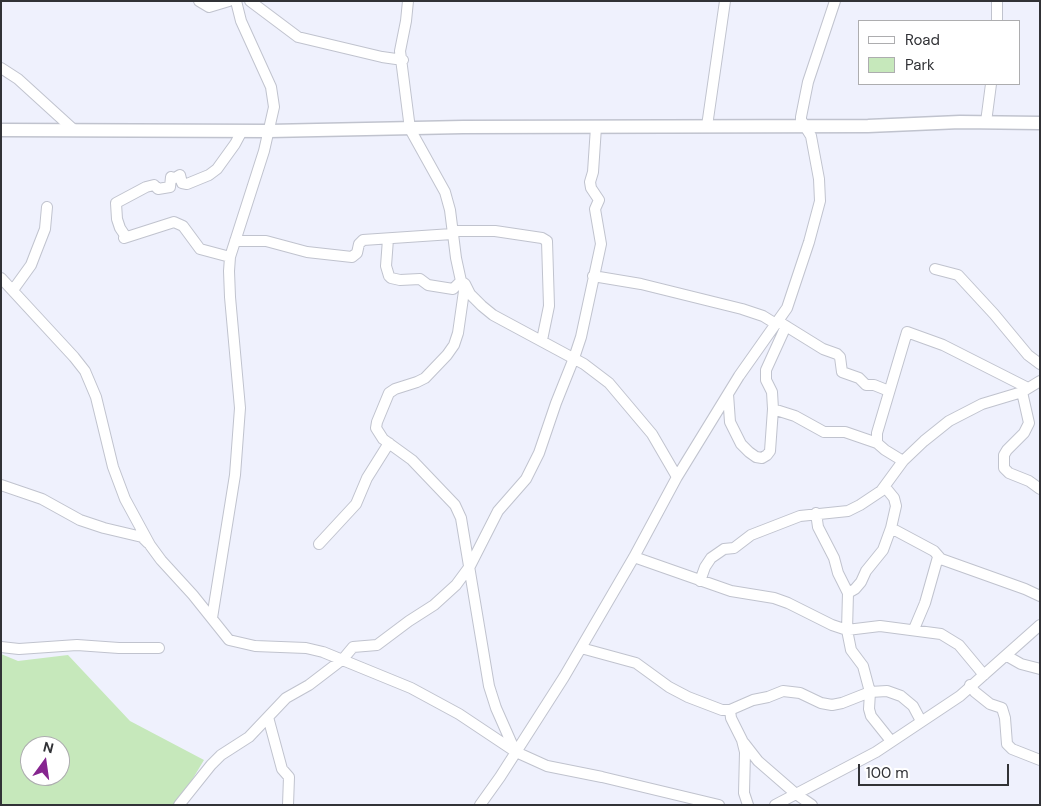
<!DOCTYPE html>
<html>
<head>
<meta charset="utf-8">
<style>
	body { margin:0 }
	#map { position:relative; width:1041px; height:806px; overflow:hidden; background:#eff1fd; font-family:"DM Sans",sans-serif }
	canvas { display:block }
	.frame { position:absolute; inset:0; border:2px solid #313236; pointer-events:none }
	.legend { position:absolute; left:858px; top:20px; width:162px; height:65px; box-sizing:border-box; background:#fff; border:1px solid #adadaf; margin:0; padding:6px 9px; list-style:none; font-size:15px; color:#313236 }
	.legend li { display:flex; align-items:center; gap:10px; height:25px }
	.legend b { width:25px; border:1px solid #adadaf }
	.north { position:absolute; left:20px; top:736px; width:50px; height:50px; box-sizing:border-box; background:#fff; border:1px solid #adadaf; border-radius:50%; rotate:14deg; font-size:14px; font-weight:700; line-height:20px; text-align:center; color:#313236 }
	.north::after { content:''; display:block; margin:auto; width:18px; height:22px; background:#86258f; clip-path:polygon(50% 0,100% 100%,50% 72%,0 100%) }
	.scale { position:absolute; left:858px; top:764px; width:151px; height:22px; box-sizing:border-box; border:2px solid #313236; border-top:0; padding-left:6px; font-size:15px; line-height:18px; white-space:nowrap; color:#313236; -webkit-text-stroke:4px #fff; paint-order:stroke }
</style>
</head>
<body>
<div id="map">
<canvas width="1041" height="806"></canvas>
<div class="frame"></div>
<ul class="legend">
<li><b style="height:6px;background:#fff"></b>Road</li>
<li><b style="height:14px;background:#c6e8bb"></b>Park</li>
</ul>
<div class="north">N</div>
<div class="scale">100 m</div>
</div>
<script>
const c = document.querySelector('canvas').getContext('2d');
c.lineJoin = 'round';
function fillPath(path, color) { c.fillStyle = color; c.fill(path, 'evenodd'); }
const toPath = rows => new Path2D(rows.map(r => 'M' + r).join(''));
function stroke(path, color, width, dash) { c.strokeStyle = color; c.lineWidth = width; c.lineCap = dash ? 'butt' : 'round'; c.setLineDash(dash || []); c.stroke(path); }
const green = toPath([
	[1,654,18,661,68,655,130,721,204,760,177,805,1,805],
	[30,746,60,746,60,776,30,776]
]);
const minor = toPath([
	[199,1,209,7,229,1],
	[250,1,298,37,382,57,403,60],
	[408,1,406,21,400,51,410,129,445,192,450,210,456,258,461,281,465,284,470,294,482,306,493,315,584,364,609,383,652,434,677,477],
	[997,21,997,1],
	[1,68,18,79,74,130],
	[986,122,991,84],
	[707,126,725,1],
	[452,231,495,231,542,238,547,241,549,306,542,340],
	[126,237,120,228,117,219,116,203,146,187,154,185,158,189,170,187,171,177,175,178,180,175,182,183,187,184,209,175,217,169,235,144,242,131],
	[124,238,174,222,183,226,200,249,230,257],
	[388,239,386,266,389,276,391,278,400,280,420,279,428,285,453,289,461,281],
	[235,241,266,241,307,252,352,257,357,253,359,244,363,240,452,234],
	[935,269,958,275,994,314,1028,355,1040,364],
	[593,276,641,284,742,309,763,316,776,324],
	[1,278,74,357,85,371,96,397,113,467,125,499,150,545,161,560,193,595,229,640,255,646,306,648,323,652,411,688,459,714,516,752,547,766,602,777,719,805],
	[465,284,458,333,454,345,447,355,425,378,417,382,395,389,389,393,377,422,376,428,383,439,412,460,455,505,461,518,489,686,496,708,515,751],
	[13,290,31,265,36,252,45,229,47,207],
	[781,323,823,349,837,354,840,357,842,372,859,378,866,385,874,385,889,391],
	[1022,392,1029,423,1024,433,1007,450,1004,455,1004,468,1009,473,1029,481,1040,489],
	[728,394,730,422,741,444,749,452,756,457,762,458,767,455,770,451,773,409,772,392,766,380,766,370,786,326],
	[773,409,795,416,824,432,845,432,877,443],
	[903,461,885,450,877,443,877,433,907,332,943,345,1028,388],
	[1,485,42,499,80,520,104,528,142,537,148,543],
	[816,513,818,527,834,558,838,573,848,593,847,630,851,650,863,666,870,692,869,709,871,716,891,741],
	[891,528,934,551,941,559,1025,589,1040,596],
	[319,544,356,504,367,478,389,443],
	[634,557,731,591,774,598,788,603,832,625,847,630,880,626,941,634,959,645,984,675],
	[700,581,705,567,711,558,724,549,734,548,751,535,800,516,848,511,860,505,881,491,903,461,924,441,949,421,982,404,1022,392,1040,381],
	[848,593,855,589,861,582,866,571,883,550,891,528,896,506,894,498,885,487],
	[212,618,235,475,240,408,230,297,229,271,230,257,264,151,274,107,271,87,241,21,236,1],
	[914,629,925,603,938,557],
	[1,647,19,649,77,645,119,648,159,648],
	[581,648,636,663,669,687,688,697,722,710,730,710,753,700,768,697,783,691,800,693,821,703,832,705,842,703,870,692,887,691,901,696,913,706,921,721],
	[1007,656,1021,664,1040,669],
	[970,685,975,692,990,704,1002,708,1005,718,1007,744,1012,749,1040,760],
	[730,710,731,718,742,740,745,752,744,793,748,805],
	[268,717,282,769,289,777,288,805],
	[744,743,758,761,796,794,812,805],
	[179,805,211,765,221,755,249,737,286,698,309,685,343,659,353,647,377,645,409,621,434,605,456,585,470,566,498,511,526,479,539,453,556,403,574,358,581,337,601,244,595,209,599,200,591,188,590,182,593,172,596,127],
	[480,805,500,777,564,677,634,557,677,477,739,376,787,308,809,242,820,201,819,179,811,136,801,120,801,117,808,82,835,1],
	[775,805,876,752,960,696,1040,625]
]);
const tertiary = toPath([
	[1,130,269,131,463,127,868,126,960,122,1040,123]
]);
fillPath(green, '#c6e8bb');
stroke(minor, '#c0c3ce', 12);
stroke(tertiary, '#c0c3ce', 15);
stroke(minor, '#fff', 10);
stroke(tertiary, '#fff', 12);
</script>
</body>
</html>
